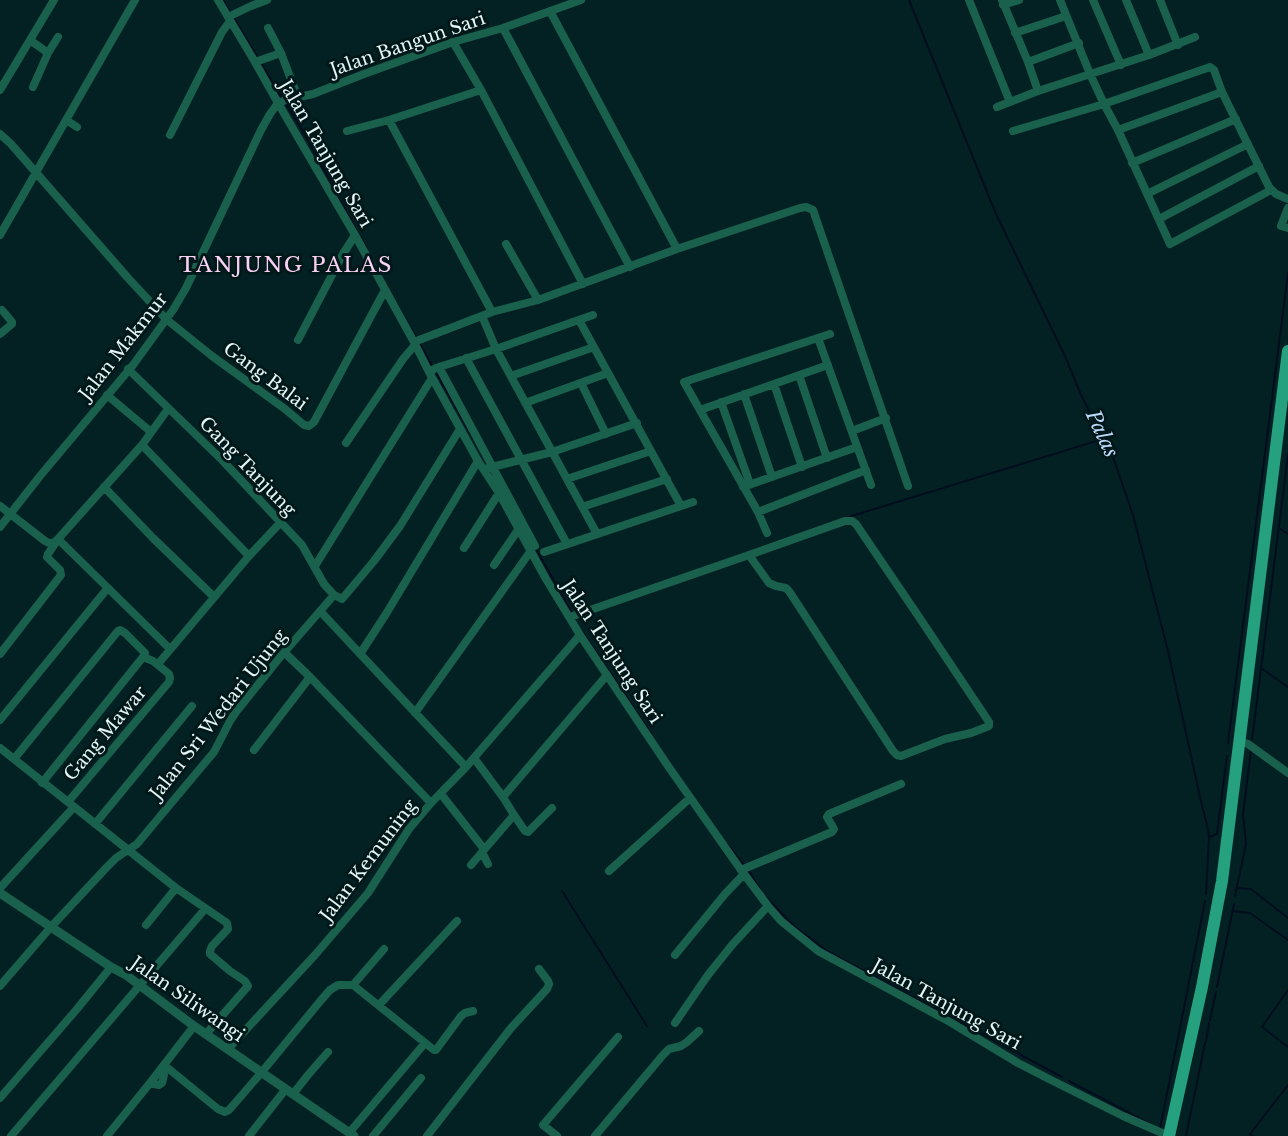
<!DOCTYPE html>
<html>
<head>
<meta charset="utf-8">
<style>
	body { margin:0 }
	canvas { display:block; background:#032122 }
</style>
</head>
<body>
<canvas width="1288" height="1136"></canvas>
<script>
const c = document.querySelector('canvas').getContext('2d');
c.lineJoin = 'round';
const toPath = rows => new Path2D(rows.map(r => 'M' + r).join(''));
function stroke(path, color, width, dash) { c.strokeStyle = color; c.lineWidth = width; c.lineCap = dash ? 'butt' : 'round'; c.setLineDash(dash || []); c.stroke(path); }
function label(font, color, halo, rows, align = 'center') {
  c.font = font + ' "Libre Baskerville",serif'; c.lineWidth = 6; c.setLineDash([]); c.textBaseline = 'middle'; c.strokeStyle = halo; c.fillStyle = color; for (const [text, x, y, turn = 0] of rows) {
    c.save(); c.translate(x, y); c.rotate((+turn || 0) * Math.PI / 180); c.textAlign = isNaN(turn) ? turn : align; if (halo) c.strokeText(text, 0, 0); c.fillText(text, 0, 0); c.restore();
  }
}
const stream = toPath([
	[223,0,231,13],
	[909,0,996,214,1065,356,1081,395,1113,457,1133,515,1168,651,1200,797,1208,829,1209,837,1206,894],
	[234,18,282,98],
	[285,102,302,130,367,249],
	[397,304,417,339],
	[420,344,473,438],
	[845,518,1103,439],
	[1279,528,1288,534],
	[535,547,572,613],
	[582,631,651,733],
	[1261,668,1288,687],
	[1252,740,1288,454],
	[1228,743,1288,273],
	[1209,837,1217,834,1227,756],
	[727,844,744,865],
	[749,871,760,889],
	[1237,888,1251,889,1288,918],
	[562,891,647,1026],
	[765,896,794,926,827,951,1062,1077],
	[1235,896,1246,844,1243,814,1251,750],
	[1232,911,1250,913,1288,940],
	[1217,987,1234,904],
	[1288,990,1262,1027,1288,1047],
	[1210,1020,1216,992],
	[1206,1041,1209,1023],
	[1069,1081,1150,1124],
	[1160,1129,1205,901],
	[1186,1136,1205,1043],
	[1253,1136,1250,1134,1288,1085]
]);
const minor = toPath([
	[218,0,255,62,278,103,355,235,414,342,429,372,478,461,499,493,546,579,580,635,668,766,741,870,768,906,781,921,818,951,950,1022,1018,1063,1051,1080,1123,1116,1169,1136],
	[969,0,1010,102],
	[1002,0,1028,62,1038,91],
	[1060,0,1090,74,1104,104,1118,130,1170,244,1271,190],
	[1093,0,1121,65],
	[1126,0,1149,55],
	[1160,0,1178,45],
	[1003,5,1019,0],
	[228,17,251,6,267,0],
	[503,28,630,267],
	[1015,33,1066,16],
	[30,40,48,53,33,87],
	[453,42,481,90,583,284],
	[48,53,58,37],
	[281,53,298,98],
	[255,62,281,53,268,28],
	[1028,62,1079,43],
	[0,90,54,0],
	[997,107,1038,91,1149,55,1195,37],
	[66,120,77,127],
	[389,120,481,90],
	[1118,130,1222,92],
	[347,131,389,120,492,312],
	[1013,131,1104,104,1210,67,1214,70,1222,92,1269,187,1276,194,1288,199],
	[0,134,11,144,128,278,166,319,212,356,285,409,304,425,309,426,314,422,385,290],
	[170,135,222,32,230,21],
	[1132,163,1236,119],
	[1147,194,1248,144],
	[1288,208,1281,226,1288,228],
	[1159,219,1259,166],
	[0,235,135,0],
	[506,244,538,300],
	[677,249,800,208,806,207,813,210,908,486],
	[482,316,496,349,597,534],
	[579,320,681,506],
	[0,334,12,324,12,322,2,310],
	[818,338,871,485],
	[298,340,343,254,355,235],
	[414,342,492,312,538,300,677,249,550,11],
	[466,358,567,544],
	[439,367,535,546],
	[128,369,222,460,302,545,324,584,334,595,342,599,374,561,400,526,460,429],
	[429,372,436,368,496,349,593,315],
	[799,375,827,458],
	[511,376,594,347],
	[581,383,606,434],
	[774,384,802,467],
	[744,394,772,477],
	[107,395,151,432],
	[721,402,750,484],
	[525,403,608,373],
	[700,410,828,365],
	[852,431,886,418],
	[346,443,403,359,415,345],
	[142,445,249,556],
	[488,468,552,452,637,423],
	[567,479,651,451],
	[104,487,153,538,214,597],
	[743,487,857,447],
	[0,506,45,541,49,543,53,543,57,540],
	[582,507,667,479],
	[758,512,866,470],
	[0,527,40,476,133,365,173,310,186,288,261,130,270,114,278,103,286,100,313,94,364,74,453,42,503,28,581,0],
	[767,533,758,512,684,382,830,334],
	[58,539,170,649],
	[464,548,499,493],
	[544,552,693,502],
	[494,565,518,530],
	[315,566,432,378],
	[320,611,466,767],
	[570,617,749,555,769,583,776,586,786,588,789,591,893,751,897,755,901,756,945,739,971,733,989,726,989,722,921,620,856,524,852,521,845,521,749,555],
	[285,653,310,677,431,803],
	[0,654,61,575,60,570,47,557,48,554,58,539,142,445,168,409],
	[360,654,386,614,478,461],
	[158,664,249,556,280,523],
	[415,713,530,552],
	[0,720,107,589],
	[1239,741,1248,744,1288,773],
	[0,748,176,888,227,923,228,929,212,946,210,951,210,954,230,971,245,981,248,986,206,1034],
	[254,750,310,677],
	[474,758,503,797,514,815,525,831,528,832,552,808],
	[14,759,118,631,120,630,125,633,145,653,143,657],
	[42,783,143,657,153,661,169,674,170,678,169,682,68,802],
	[441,794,484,849],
	[503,797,607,675],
	[95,824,192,706],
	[482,852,488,864],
	[471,865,514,815],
	[741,870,832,832,834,829,827,817,829,814,901,784],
	[609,871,690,798],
	[0,888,74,807],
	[146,925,176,888],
	[675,955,725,894,744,874],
	[353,985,384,949],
	[0,986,50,928,106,868,116,858,137,844,157,820,214,752,230,721,236,712,281,656,334,595],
	[379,1005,457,921],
	[675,1023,708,975,732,945,768,906],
	[228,1049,315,955,368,893,409,829,431,803,466,767,580,635],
	[164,1065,218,1109,225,1112,229,1110,261,1073,322,999,330,990,338,985,353,985,434,1050,436,1050,461,1016,465,1013,473,1011],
	[150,1083,159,1085,162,1083,164,1075,161,1069],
	[293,1094,308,1075,328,1052],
	[0,1098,77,1009,111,967],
	[349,1133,425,1043],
	[11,1136,205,909],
	[107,1136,150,1083,194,1026],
	[249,1136,285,1090],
	[373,1136,421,1078],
	[427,1136,511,1028,547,989,549,984,548,981,539,969],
	[557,1136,543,1125,618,1037],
	[595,1136,663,1055,669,1049,681,1046,687,1042,699,1031]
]);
const tertiary = toPath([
	[0,893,111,967,126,975,194,1026,354,1136]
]);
const primary = toPath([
	[1169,1136,1202,987,1222,881,1288,351]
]);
const streetNames = [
	["Jalan Bangun Sari",408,45,-19],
	["Jalan Tanjung Sari",325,154,60],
	["Jalan Makmur",124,347,-52],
	["Gang Balai",265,377,37],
	["Gang Tanjung",247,467,46],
	["Jalan Tanjung Sari",611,652,57],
	["Jalan Sri Wedari Ujung",219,715,-52],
	["Gang Mawar",106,734,-50],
	["Jalan Kemuning",369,861,-53],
	["Jalan Siliwangi",187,1000,35],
	["Jalan Tanjung Sari",946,1005,29]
];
const waterNames = [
	["Palas",1101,434,65]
];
const quarterNames = [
	["TANJUNG PALAS",286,266]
];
stroke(stream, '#000d1f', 2);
stroke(minor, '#1a614d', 8);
stroke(tertiary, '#1a614d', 9);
stroke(primary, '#25a180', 12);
label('18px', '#e6f6f6', '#001819', streetNames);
label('italic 20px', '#bcdafb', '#001819', waterNames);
c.letterSpacing = '1.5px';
label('21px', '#fad3f4', '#001819', quarterNames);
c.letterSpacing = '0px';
</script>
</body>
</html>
